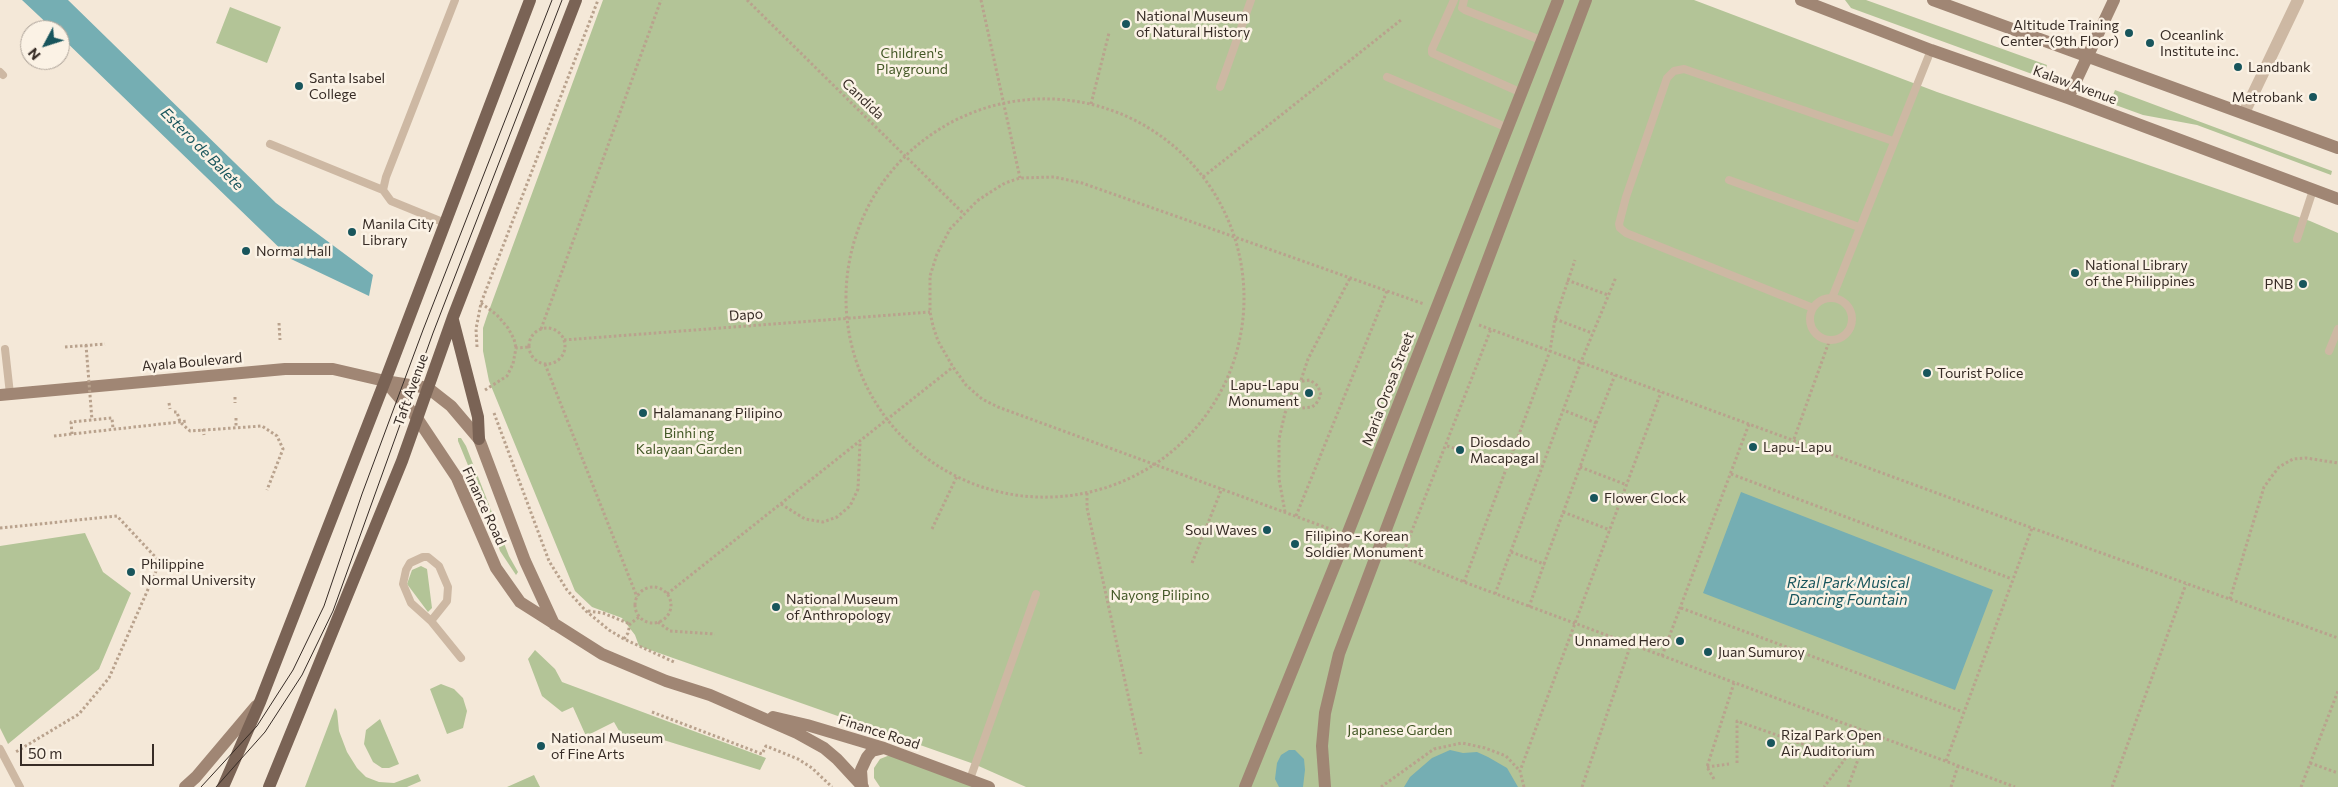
<!DOCTYPE html>
<html>
<head>
<meta charset="utf-8">
<style>
	body { margin:0 }
	#map { position:relative; width:2338px; height:787px; overflow:hidden; background:#f4e8d8; font-family:Commissioner,sans-serif }
	canvas { display:block }
	.north { position:absolute; left:20px; top:20px; width:50px; height:50px; box-sizing:border-box; background:#fbf2e5; border:1px solid #ada399; border-radius:50%; rotate:230deg; font-size:14px; font-weight:700; line-height:20px; text-align:center; color:#372c26 }
	.north::after { content:''; display:block; margin:auto; width:18px; height:22px; background:#18555c; clip-path:polygon(50% 0,100% 100%,50% 72%,0 100%) }
	.scale { position:absolute; left:20px; top:744px; width:134px; height:22px; box-sizing:border-box; border:2px solid #372c26; border-top:0; padding-left:6px; font-size:15px; line-height:18px; white-space:nowrap; color:#372c26; -webkit-text-stroke:4px #fbf2e5; paint-order:stroke }
</style>
</head>
<body>
<div id="map">
<canvas width="2338" height="787"></canvas>
<div class="north">N</div>
<div class="scale">50 m</div>
</div>
<script>
const c = document.querySelector('canvas').getContext('2d');
c.lineJoin = 'round';
function fillPath(path, color) { c.fillStyle = color; c.fill(path, 'evenodd'); }
const toPath = rows => new Path2D(rows.map(r => 'M' + r).join(''));
function stroke(path, color, width, dash) { c.strokeStyle = color; c.lineWidth = width; c.lineCap = dash ? 'butt' : 'round'; c.setLineDash(dash || []); c.stroke(path); }
function label(font, color, halo, rows, align = 'center') {
  c.font = font + ' Commissioner,sans-serif'; c.lineWidth = 5; c.setLineDash([]); c.textBaseline = 'middle'; c.strokeStyle = halo; c.fillStyle = color; for (const [text, x, y, turn = 0] of rows) {
    c.save(); c.translate(x, y); c.rotate((+turn || 0) * Math.PI / 180); c.textAlign = isNaN(turn) ? turn : align; if (halo) c.strokeText(text, 0, 0); c.fillText(text, 0, 0); c.restore();
  }
}
const green = toPath([
	[603,0,1694,0,1937,92,2310,221,2338,233,2338,787,1026,787,974,764,639,646,635,635,622,618,592,607,575,591,489,381,483,351,483,328,487,316],
	[1845,0,1866,0,2047,65,2043,78,1851,8],
	[230,7,281,27,267,63,216,43],
	[2115,90,2332,171,2331,175,2197,125,2143,115,2110,103],
	[458,438,461,438,466,446,509,556,518,572,516,575,500,551,488,514,458,441],
	[85,533,103,572,131,593,99,669,8,744,0,728,0,546],
	[421,566,427,569,432,608,428,612,407,584,412,570],
	[535,650,555,669,562,682,766,758,760,770,641,733,622,736,614,722,586,736,573,707,562,712,542,696,528,659],
	[441,684,454,689,463,698,467,711,463,728,447,734,430,689],
	[335,708,337,711,339,731,347,752,357,768,366,777,379,782,394,783,418,774,421,781,407,787,305,787],
	[380,719,399,764,389,768,382,768,373,762,364,744,366,730],
	[890,755,979,787,880,787,874,778,874,768,880,759],
	[534,775,540,787,507,787]
]);
const water = toPath([
	[22,0,68,0,276,203,373,275,369,296,291,259,60,36,60,30,54,30],
	[1741,492,1993,590,1955,690,1703,593],
	[1289,750,1295,750,1304,759,1305,770,1303,787,1279,787,1275,779,1277,763,1281,755],
	[1450,750,1463,753,1477,752,1488,757,1507,768,1518,787,1404,787,1410,777,1432,758]
]);
const path = toPath([
	[747,0,964,214],
	[981,0,1020,178],
	'846 298a199 199 0 1 1 398 0a199 199 0 1 1-398 0Z',
	[1091,104,1109,33],
	[1203,177,1401,20],
	[1567,280,1608,295],
	[481,303,497,315,508,328,514,339,516,348],
	[1555,319,1592,333],
	[279,323,280,340],
	[1479,325,2032,528,2338,638],
	'529 346a18 18 0 1 1 36 0a18 18 0 1 1-36 0Z',
	[541,329,661,0],
	[564,340,930,312],
	[65,347,105,344],
	[477,347,476,329,481,303,598,0],
	[545,364,637,597],
	[1301,380,1308,359,1350,278],
	[485,390,507,376,513,364,516,348,529,347],
	[235,397,235,403],
	[169,403,170,409],
	[174,412,177,412,180,422,190,431,262,426,277,436,283,449,267,490],
	[494,413,549,561,567,590,586,611,609,630,624,639,674,662],
	[236,418,236,427],
	[1596,423,1615,375],
	[203,429,204,435],
	[72,434,71,422,112,418,113,429],
	[54,436,188,421],
	[1794,439,1830,339],
	[1447,446,1457,449],
	[1580,467,1627,485],
	[1731,474,2012,579],
	[1087,493,1087,508,1141,754],
	[781,504,805,519,823,522,837,517,850,506,858,489,860,443],
	[1285,512,1279,479,1279,439,1285,413,1292,399,1291,390,1297,382,1310,380,1318,386,1321,395,1316,404,1312,407,1302,408,1292,399],
	[1563,512,1610,530],
	[1296,516,1387,291],
	[0,528,117,516,160,562,109,678,79,714,14,753],
	[932,529,957,476],
	[1333,530,998,407,982,399,966,385,953,367,938,341,933,326,930,312,930,276,937,254,950,229,977,201,989,193,1005,183,1020,178,1054,177,1082,183,1424,304],
	[1391,552,1464,582,2015,787],
	[1511,552,1544,564,1580,467,1596,423,1563,410],
	[1402,556,1491,329],
	[1192,563,1222,488],
	[1464,582,1550,351,1555,319,1575,260],
	'635 605a18 18 0 1 1 36 0a18 18 0 1 1-36 0Z',
	[667,594,953,367],
	[1495,594,1581,362,1616,277],
	[2230,599,2264,487,2272,476,2279,467,2293,459,2306,458,2338,463],
	[1529,607,1544,564],
	[1681,608,1963,712],
	[588,611,603,613,630,624],
	[658,622,670,631,715,634],
	[624,639,628,633,630,624,639,617],
	[1662,656,1749,424],
	[652,712,762,754,766,746,798,759,812,768,832,787],
	[1946,761,2032,528],
	[1737,763,1737,721,1845,759,1824,787],
	[2310,763,2338,773],
	[1707,767,1729,764],
	[1714,779,1707,767,1734,683],
	[1381,787,1434,749,1462,743,1485,748,1506,756,1520,771],
	[1524,787,1520,771,1661,392],
	[1582,787,1631,644],
	[1848,787,1868,732],
	[1951,787,1958,766],
	[2112,787,2186,584],
	[2301,787,2338,691]
]);
const lane = toPath([
	[1454,0,1432,49,1432,53,1522,93],
	[1464,0,1462,8,1465,10,1543,41],
	[0,72,3,75],
	[1387,77,1508,128],
	[1220,87,1251,0],
	[270,144,383,190],
	[1729,180,1859,227],
	[445,223,391,201,383,190,386,177,455,0],
	[2297,239,2313,190],
	[1832,298,1931,50],
	'1810 319a21 21 0 1 1 42 0a21 21 0 1 1-42 0Z',
	[1813,308,1626,233,1620,228,1619,224,1626,197,1667,78,1674,71,1684,69,1893,141],
	[5,349,10,394],
	[2329,351,2338,329],
	[431,621,411,603,403,584,406,570,410,563,423,557,428,557,439,566,448,587,447,601,431,621,461,658],
	[0,749,20,787],
	[970,779,1036,594]
]);
const street = toPath([
	[2244,113,2298,0]
]);
const secondary = toPath([
	[1801,0,1931,50,2068,98,2338,199],
	[1933,0,2338,148],
	[2068,98,2114,0],
	[385,381,417,418,457,478,496,568,520,602,602,654,666,681,710,695,797,733,824,748,837,759,863,787],
	[0,395,285,369,333,369,385,381,428,388,451,406,479,439,525,561,554,624],
	[773,717,807,725,884,748,989,787],
	[862,785,861,770,867,757,872,751,884,748],
	[185,787,196,777,256,706],
	[1245,787,1347,535,1558,0],
	[1325,787,1322,746,1325,713,1339,654,1586,0]
]);
const primary = toPath([
	[453,320,478,417,479,439],
	[223,787,260,702,385,381,530,0],
	[269,787,402,461,453,317,576,0]
]);
const tram = toPath([
	[201,787,257,726,293,670,324,606,362,494,423,330,552,0],
	[216,787,265,732,302,675,333,611,433,333,562,0]
]);
const pathBridge = toPath([
	[86,345,92,420]
]);
const markers = [
	[1126,24,5,"#18555c"],
	[2129,33,5,"#18555c"],
	[2150,43,5,"#18555c"],
	[2238,67,5,"#18555c"],
	[299,86,5,"#18555c"],
	[2313,97,5,"#18555c"],
	[352,232,5,"#18555c"],
	[246,251,5,"#18555c"],
	[2075,273,5,"#18555c"],
	[2303,284,5,"#18555c"],
	[1927,373,5,"#18555c"],
	[1309,393,5,"#18555c"],
	[643,413,5,"#18555c"],
	[1753,447,5,"#18555c"],
	[1460,450,5,"#18555c"],
	[1594,498,5,"#18555c"],
	[1267,530,5,"#18555c"],
	[1295,544,5,"#18555c"],
	[131,572,5,"#18555c"],
	[776,607,5,"#18555c"],
	[1680,641,5,"#18555c"],
	[1708,652,5,"#18555c"],
	[1771,743,5,"#18555c"],
	[541,746,5,"#18555c"]
];
const poiNames = [
	["National Museum",1136,16],
	["of Natural History",1136,32],
	["Altitude Training",2119,25,"right"],
	["Center-(9th Floor)",2119,41,"right"],
	["Oceanlink",2160,35],
	["Institute inc.",2160,51],
	["Landbank",2248,67],
	["Santa Isabel",309,78],
	["College",309,94],
	["Metrobank",2303,97,"right"],
	["Manila City",362,224],
	["Library",362,240],
	["Normal Hall",256,251],
	["National Library",2085,265],
	["of the Philippines",2085,281],
	["PNB",2293,284,"right"],
	["Tourist Police",1937,373],
	["Lapu-Lapu",1299,385,"right"],
	["Monument",1299,401,"right"],
	["Halamanang Pilipino",653,413],
	["Diosdado",1470,442],
	["Macapagal",1470,458],
	["Lapu-Lapu",1763,447],
	["Flower Clock",1604,498],
	["Soul Waves",1257,530,"right"],
	["Filipino - Korean",1305,536],
	["Soldier Monument",1305,552],
	["Philippine",141,564],
	["Normal University",141,580],
	["National Museum",786,599],
	["of Anthropology",786,615],
	["Unnamed Hero",1670,641,"right"],
	["Juan Sumuroy",1718,652],
	["Rizal Park Open",1781,735],
	["Air Auditorium",1781,751],
	["National Museum",551,738],
	["of Fine Arts",551,754]
];
const parkNames = [
	["Children's",912,53],
	["Playground",912,69],
	["Binhi ng",689,433],
	["Kalayaan Garden",689,449],
	["Nayong Pilipino",1160,595],
	["Japanese Garden",1400,730]
];
const streetNames = [
	["Kalaw Avenue",2075,85,20],
	["Candida",863,99,44],
	["Dapo",746,315,-4],
	["Ayala Boulevard",192,362,-5],
	["Maria Orosa Street",1388,389,-69],
	["Taft Avenue",411,390,-70],
	["Finance Road",484,506,65],
	["Finance Road",879,732,18]
];
const waterNames = [
	["Estero de Balete",202,149,45],
	["Rizal Park Musical",1848,583],
	["Dancing Fountain",1848,600]
];
fillPath(green, '#b3c497');
fillPath(water, '#75aeb3');
stroke(path, '#b9a28d', 3, [2.5, 2.5]);
stroke(lane, '#cdb8a3', 8);
stroke(street, '#cdb8a3', 12);
stroke(secondary, '#a08674', 12);
stroke(primary, '#7a6355', 12);
stroke(tram, '#372c26', 1);
stroke(pathBridge, '#b9a28d', 3, [2.5, 2.5]);
for (const [x, y, r, color] of markers) { const dot = new Path2D(); dot.arc(x, y, r, 0, 2 * Math.PI); c.fillStyle = color; c.fill(dot); stroke(dot, '#fbf2e5', 2); }
label('14px', '#372c26', '#fbf2e5', poiNames, 'left');
label('14px', '#445827', '#fbf2e5', parkNames);
label('14px', '#372c26', '#fbf2e5', streetNames);
label('italic 15px', '#18555c', '#fbf2e5', waterNames);
</script>
</body>
</html>
